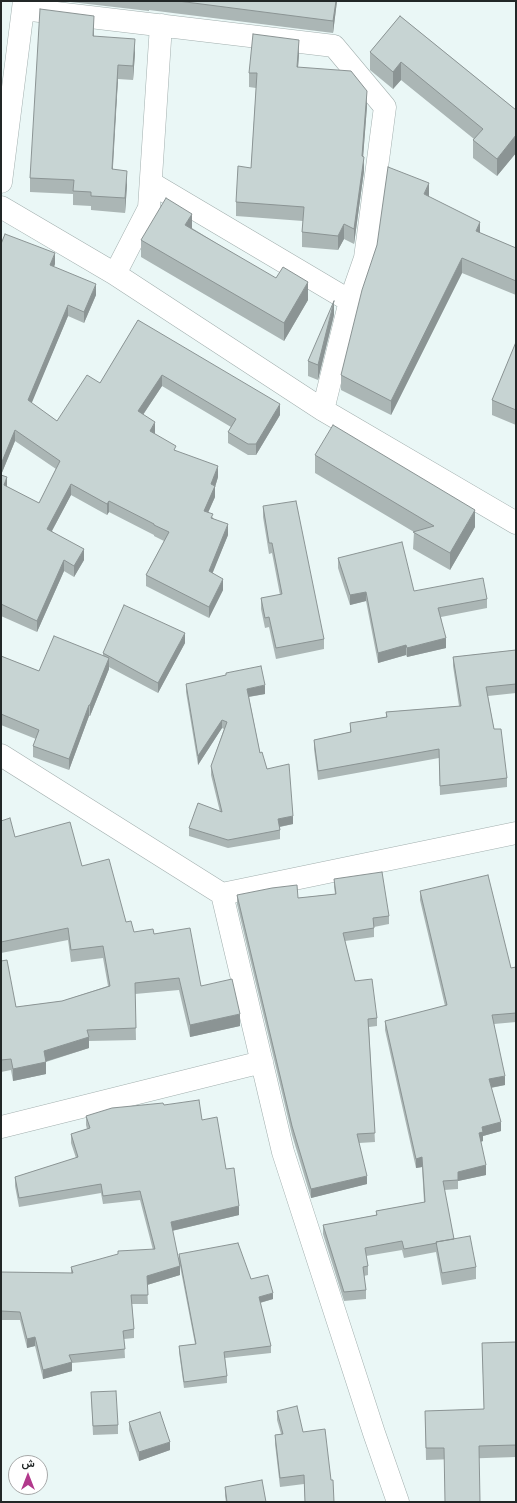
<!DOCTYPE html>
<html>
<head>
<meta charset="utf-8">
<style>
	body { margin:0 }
	#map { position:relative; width:517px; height:1503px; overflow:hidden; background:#eaf7f6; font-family:Bitter,Vazirmatn,serif }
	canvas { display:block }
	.frame { position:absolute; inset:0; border:2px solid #222727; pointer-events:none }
	.north { position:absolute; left:8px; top:1455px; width:40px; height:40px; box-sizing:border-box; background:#fff; border:1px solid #a7a9a9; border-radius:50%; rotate:0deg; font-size:11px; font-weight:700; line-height:16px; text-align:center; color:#222727 }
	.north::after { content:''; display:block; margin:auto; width:14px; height:18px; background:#b2398c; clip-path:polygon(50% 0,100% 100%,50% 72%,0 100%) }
</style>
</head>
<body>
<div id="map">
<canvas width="517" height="1503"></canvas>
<div class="frame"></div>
<div class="north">ش</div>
</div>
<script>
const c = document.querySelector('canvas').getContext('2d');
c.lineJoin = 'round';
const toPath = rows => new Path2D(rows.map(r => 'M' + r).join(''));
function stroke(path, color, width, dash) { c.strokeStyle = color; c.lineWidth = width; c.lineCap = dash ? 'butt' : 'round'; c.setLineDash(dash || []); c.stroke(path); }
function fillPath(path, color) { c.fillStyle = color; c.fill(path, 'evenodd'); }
const minor = toPath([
	[23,9,334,46,385,107,365,258,350,301,323,410],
	[1,182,24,1],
	[151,183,350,301],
	[1,207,115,274,323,410,516,523],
	[115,274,149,208,161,25],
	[1,755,222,894],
	[1,1127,262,1062],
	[398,1502,374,1433,283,1152,222,894,516,833]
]);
const wall = toPath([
	[62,1,337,1,333,33,149,10,149,11],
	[400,16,516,110,516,153,497,176,473,158,473,140,474,139,401,80,393,89,370,70,370,52],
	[94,30,94,36,135,53,133,80,118,79,112,169,127,185,125,213,91,210,91,206,73,205,73,194,30,192,30,178],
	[299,54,298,67,367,106,363,157,364,171,354,244,344,239,338,250,302,247,302,232,303,221,236,216,236,202,251,168,256,88,249,87,249,73],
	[429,197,480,233,516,248,516,295,462,273,391,415,341,390,341,375,377,245],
	[192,228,308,300,284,341,141,257,141,240],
	[1,244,55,264,54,267,96,295,84,323,68,316,31,403,57,421,100,383,138,320,280,415,256,455,248,455,228,443,228,432,231,427,162,386,143,415,155,433,155,434,176,451,218,477,215,487,215,497,208,512,228,535,212,573,223,590,209,618,146,586,146,575,164,541,154,536,154,535,109,512,107,515,71,495,52,531,84,560,74,577,64,571,37,632,1,616],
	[15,441,56,469,39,503,7,487,1,475],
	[334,315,318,380,308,376,308,361],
	[516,342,516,425,492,415,492,400],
	[315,455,475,527,450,570,413,549,414,532,315,473],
	[263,506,324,639,324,649,276,659,269,627,265,628,261,609,261,598,280,595,272,553,269,554,263,517],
	[338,558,414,591,487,599,487,608,441,617,446,648,407,657,406,655,378,663,366,601,350,605,338,568],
	[185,643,158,693,109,667,109,669,90,716,89,716,69,770,33,757,33,746,36,739,1,725,1,656,39,671,103,656,103,653],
	[516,650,516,693,488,696,494,729,507,778,507,787,440,795,439,758,318,780,314,749,314,740,350,732,350,723,386,717,386,712,459,706,453,666,453,657],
	[226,673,265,694,249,697,260,753,293,824,280,827,280,839,228,848,189,836,189,828,220,812,211,775,211,766,224,729,222,728,198,765,186,692,186,684,226,675],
	[1,821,15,837,82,866,134,932,154,934,201,986,240,1026,190,1037,179,990,135,994,136,1040,89,1041,89,1048,46,1062,46,1074,13,1081,11,1070,1,1072,1,961,16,1007,62,1001,108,986,103,958,71,962,68,940,1,953],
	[334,879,389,916,389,924,374,927,374,937,345,941,355,981,377,1018,377,1026,369,1027,375,1142,359,1143,367,1184,311,1198,292,1135,237,904,237,895,298,898,335,894,334,887],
	[420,891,511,968,516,967,516,1022,494,1024,505,1085,491,1088,501,1131,483,1136,483,1141,481,1142,486,1175,458,1181,458,1189,444,1190,454,1239,476,1267,476,1279,442,1285,436,1252,404,1258,402,1250,366,1256,368,1266,368,1275,364,1276,366,1290,366,1299,344,1301,323,1234,323,1225,376,1215,376,1211,424,1202,422,1167,416,1168,385,1030,385,1021,445,1006,420,900],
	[164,1105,202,1120,226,1169,239,1215,172,1231,179,1261,179,1254,251,1279,273,1299,260,1303,271,1346,271,1353,225,1358,227,1376,227,1383,184,1388,179,1352,179,1346,195,1344,180,1266,180,1275,147,1285,148,1304,132,1304,134,1329,134,1338,124,1339,125,1358,72,1363,72,1371,43,1379,35,1346,27,1348,20,1320,1,1320,1,1272,71,1273,71,1267,153,1250,140,1200,103,1204,101,1193,19,1207,15,1186,15,1177,76,1158,71,1143,71,1134,87,1129,86,1125,86,1116],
	[516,1342,516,1457,426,1460,425,1411,484,1409,482,1343],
	[91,1392,118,1425,118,1434,93,1435],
	[277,1411,303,1432,331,1480,334,1502,305,1502,304,1484,280,1487,275,1444,275,1435,281,1434,277,1420],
	[129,1422,170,1450,139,1461,129,1430],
	[225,1487,266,1502,226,1502,225,1496]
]);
const shadedWall = toPath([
	[336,1,337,1,333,33,333,21],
	[94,16,94,30,93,50,93,36],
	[135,39,135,53,133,80,133,66],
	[299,40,299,54,297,82,297,67],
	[401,62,401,80,393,89,393,72],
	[118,65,118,79,112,184,112,169],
	[367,91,367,106,362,171,362,156],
	[516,135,516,153,497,176,497,159],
	[364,157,364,171,354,244,354,229],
	[127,171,127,185,125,213,125,198],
	[429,183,429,198,424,194],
	[192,214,192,231,185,225],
	[480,222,480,237,476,231],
	[344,224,344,239,338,250,338,236],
	[55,253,55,264,50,276,50,265],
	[462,258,462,273,391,415,391,401],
	[308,282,308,300,284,341,284,323],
	[96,284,96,295,84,323,84,312],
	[334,301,334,315,318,380,318,365],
	[68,305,68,316,28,412,28,400],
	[162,375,162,386,138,422,138,411],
	[280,404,280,415,256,455,256,444],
	[155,422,155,433,150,442,150,431],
	[15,430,15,441,1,475,1,464],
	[218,466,218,477,215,487,215,497,204,522,204,511,211,484],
	[7,477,7,488,4,485],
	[71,484,71,495,47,540,47,529],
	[109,501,109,512,107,515,107,504],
	[475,510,475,527,450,570,450,553],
	[228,524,228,535,209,582,209,571],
	[84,549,84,560,74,577,74,566],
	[64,560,64,571,37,632,37,621],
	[223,579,223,590,209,618,209,607],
	[366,592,366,601,350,605,350,595],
	[185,633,185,643,158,693,158,683],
	[446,638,446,648,407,657,407,648],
	[406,645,406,655,378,663,378,653],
	[109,658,109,669,90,716,90,705],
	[265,685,265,694,247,697,247,689],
	[89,705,89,716,69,770,69,759],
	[222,720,222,728,198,765,198,756],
	[293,816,293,824,278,827,278,819],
	[240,1014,240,1026,190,1037,190,1025],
	[89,1037,89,1048,44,1062,44,1051],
	[46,1062,46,1074,13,1081,13,1069],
	[505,1076,505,1085,489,1088,489,1079],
	[501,1122,501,1131,483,1136,483,1141,479,1142,479,1133,482,1127],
	[422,1157,422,1167,416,1168,416,1159],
	[486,1165,486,1175,458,1181,458,1172],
	[367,1176,367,1184,311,1198,311,1189],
	[239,1206,239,1215,171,1231,171,1222],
	[180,1266,180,1275,147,1285,147,1276],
	[273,1293,273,1299,259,1303,259,1297],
	[35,1337,35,1346,27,1348,27,1339],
	[72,1362,72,1371,43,1379,43,1370],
	[170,1442,170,1450,139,1461,139,1452]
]);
const building = toPath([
	[178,1,336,1,333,21,178,1],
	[40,9,94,16,93,36,135,39,133,66,118,65,112,169,127,171,125,198,91,196,91,192,73,191,74,180,30,178,40,9],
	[400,16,516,110,516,135,497,159,473,140,483,129,401,62,393,72,370,52,400,16],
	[253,34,299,40,297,67,351,71,367,91,362,156,364,157,354,229,344,224,338,236,302,232,304,207,236,202,238,166,251,168,257,73,249,73,253,34],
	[388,167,429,183,424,194,480,222,476,231,516,248,516,281,462,258,391,401,341,375,362,290,377,245,388,167],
	[166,198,192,214,185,225,276,278,283,267,308,282,284,323,141,240,166,198],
	[5,234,55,253,50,265,96,284,84,312,68,305,28,400,57,421,87,375,100,383,138,320,280,404,256,444,248,444,228,432,236,419,162,375,138,411,155,422,150,431,176,446,174,450,218,466,211,484,215,486,204,511,213,514,211,518,228,524,209,571,223,579,209,607,146,575,169,532,154,525,154,524,109,501,107,504,71,484,47,529,84,549,74,566,64,560,37,621,1,604,1,475,7,477,4,485,39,503,60,461,15,430,1,464,1,244,5,234],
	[334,301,318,365,308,361,334,301],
	[516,342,516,410,492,400,516,342],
	[333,425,475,510,450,553,413,532,434,526,315,455,333,425],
	[296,501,324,639,276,648,269,617,265,618,261,598,282,594,272,543,269,543,263,506,296,501],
	[402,542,414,591,483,578,487,599,438,608,446,638,407,648,406,645,378,653,366,592,350,595,338,558,402,542],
	[124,605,185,633,158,683,103,653,124,605],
	[54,636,109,658,90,705,89,705,69,759,33,746,39,730,1,714,1,656,39,671,54,636],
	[516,650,516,684,486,687,494,729,501,729,507,778,440,786,439,749,318,771,314,740,351,732,350,723,387,717,386,712,461,706,453,657,516,650],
	[261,666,265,685,247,689,260,753,262,752,267,769,289,764,293,816,278,819,280,830,228,840,189,828,198,803,222,812,211,766,227,722,222,720,198,756,186,684,226,675,226,673,261,666],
	[10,818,15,837,70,822,82,866,109,859,126,922,131,921,134,932,153,929,154,934,190,928,201,986,232,979,240,1014,190,1025,179,978,135,983,136,1028,87,1030,89,1037,44,1051,46,1062,13,1069,11,1059,1,1060,1,961,7,960,16,1007,62,1001,110,986,103,946,71,950,68,928,1,942,1,821,10,818],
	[382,872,389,916,373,918,374,928,343,933,355,981,372,979,377,1018,368,1019,375,1133,357,1134,367,1176,311,1189,292,1126,237,895,272,888,297,885,298,898,336,894,334,879,382,872],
	[488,875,511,968,516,967,516,1013,492,1015,505,1076,489,1079,501,1122,482,1127,483,1132,479,1133,486,1165,458,1172,458,1180,443,1181,454,1239,436,1242,437,1243,404,1249,402,1241,365,1248,368,1266,363,1267,366,1290,344,1292,323,1225,377,1215,376,1211,425,1202,422,1157,416,1159,385,1021,447,1005,420,891,488,875],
	[199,1100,202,1120,217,1117,226,1169,234,1168,239,1206,171,1222,180,1266,147,1276,148,1295,131,1295,134,1329,123,1331,125,1349,69,1355,72,1362,43,1370,35,1337,27,1339,20,1312,1,1311,1,1272,73,1273,71,1267,118,1254,118,1251,155,1249,140,1191,103,1196,101,1184,19,1198,15,1177,78,1157,71,1134,90,1128,86,1116,112,1108,163,1103,164,1105,199,1100],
	[470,1236,476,1267,442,1273,436,1242,470,1236],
	[238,1243,251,1279,268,1275,273,1293,259,1297,271,1346,224,1352,227,1376,184,1382,179,1346,196,1344,179,1254,238,1243],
	[516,1342,516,1445,479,1446,480,1502,445,1502,444,1448,426,1448,425,1411,484,1409,482,1343,516,1342],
	[116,1391,118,1425,93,1426,91,1392,116,1391],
	[297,1406,303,1432,325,1429,331,1480,333,1480,334,1502,305,1502,304,1475,280,1478,275,1435,283,1434,277,1411,297,1406],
	[160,1412,170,1442,139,1452,129,1422,160,1412],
	[262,1480,266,1502,227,1502,225,1487,262,1480]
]);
stroke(minor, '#a2afae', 23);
stroke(minor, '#fff', 22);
fillPath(wall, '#abb6b5');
fillPath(shadedWall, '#8b9494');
fillPath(building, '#c7d4d3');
stroke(building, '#8b9494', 1);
</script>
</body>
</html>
